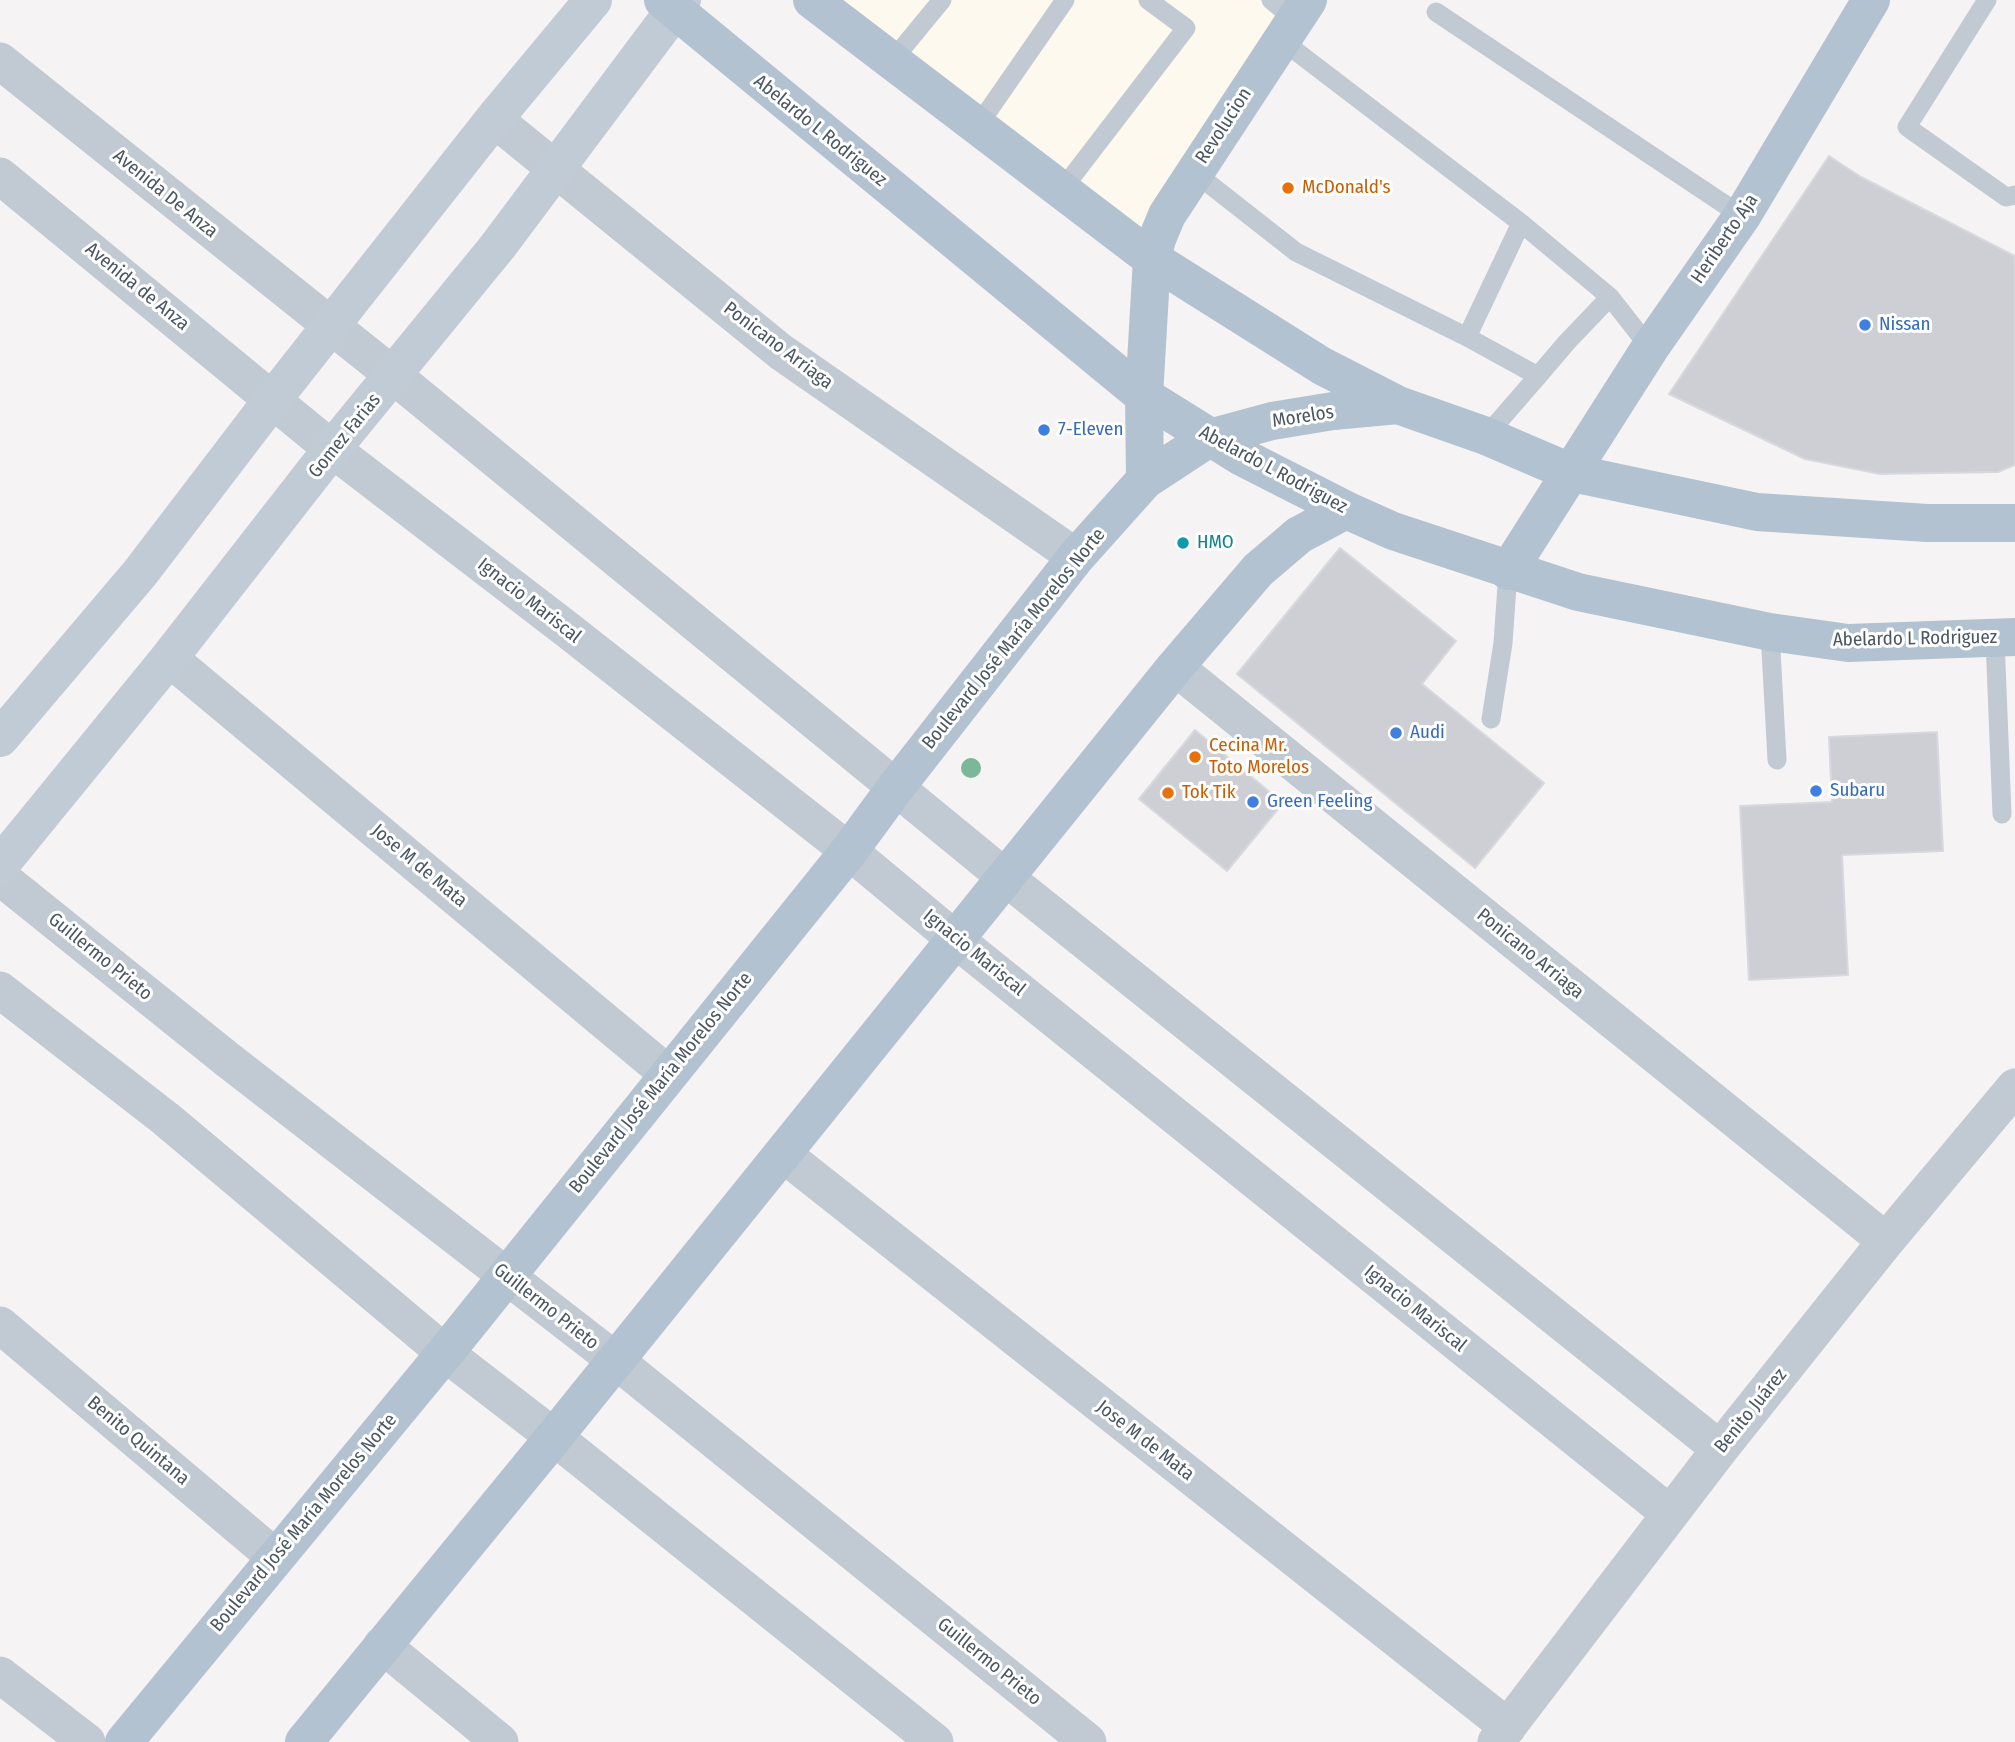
<!DOCTYPE html>
<html>
<head>
<meta charset="utf-8">
<style>
	body { margin:0 }
	canvas { display:block; background:#f5f3f3 }
</style>
</head>
<body>
<canvas width="2015" height="1742"></canvas>
<script>
const c = document.querySelector('canvas').getContext('2d');
c.lineJoin = 'round';
function fillPath(path, color) { c.fillStyle = color; c.fill(path, 'evenodd'); }
const toPath = rows => new Path2D(rows.map(r => 'M' + r).join(''));
function stroke(path, color, width, dash) { c.strokeStyle = color; c.lineWidth = width; c.lineCap = dash ? 'butt' : 'round'; c.setLineDash(dash || []); c.stroke(path); }
function label(font, color, halo, rows, align = 'center') {
  c.font = font + ' "Fira Sans Condensed",sans-serif'; c.lineWidth = 6; c.setLineDash([]); c.textBaseline = 'middle'; c.strokeStyle = halo; c.fillStyle = color; for (const [text, x, y, turn = 0] of rows) {
    c.save(); c.translate(x, y); c.rotate((+turn || 0) * Math.PI / 180); c.textAlign = isNaN(turn) ? turn : align; if (halo) c.strokeText(text, 0, 0); c.fillText(text, 0, 0); c.restore();
  }
}
const commercial = toPath([
	[812,0,1299,0,1140,240]
]);
const building = toPath([
	[1829,156,1861,177,2015,256,2015,465,1998,472,1880,474,1805,459,1669,394,1829,156],
	[1340,548,1456,641,1422,684,1544,783,1475,868,1237,674,1340,548],
	[1195,730,1283,803,1227,871,1139,799,1195,730],
	[1937,732,1943,851,1842,855,1848,975,1749,980,1740,806,1832,802,1829,737,1937,732]
]);
const lane = toPath([
	[1271,0,1295,20],
	[1987,0,1907,127,2006,197,2015,195],
	[1436,12,1742,216],
	[1280,39,1521,223],
	[891,62,942,0],
	[977,127,1065,0],
	[1194,172,1296,252,1467,337,1538,376,1567,342,1610,297,1650,348],
	[1061,191,1186,28,1148,0],
	[1467,337,1521,223,1610,297],
	[1486,436,1538,376],
	[1770,632,1777,760],
	[1995,639,2002,814],
	[1491,719,1503,643,1508,571]
]);
const street = toPath([
	[0,61,394,376,1005,877,1720,1449],
	[494,119,781,352,1076,557],
	[0,176,332,449,569,631,849,851,956,940,1669,1513],
	[169,658,668,1074],
	[1175,667,1886,1241],
	[0,877,228,1060,615,1360,1088,1742],
	[0,990,166,1119,445,1353,554,1437,935,1742],
	[783,1154,1508,1727],
	[0,1325,275,1557],
	[382,1645,500,1742],
	[0,1675,87,1742],
	[1496,1742,1720,1449,1886,1241,2015,1087]
]);
const secondary = toPath([
	[0,738,140,573,273,399,494,119,593,0],
	[0,865,169,658,332,449,498,246,682,0]
]);
const primary = toPath([
	[663,0,1144,396,1242,457,1346,510,1393,531,1578,592,1770,632,1848,643,2015,637],
	[812,0,1152,259,1322,366,1398,405,1486,436,1572,473,1757,512,1927,523,2015,523],
	[1145,480,1144,396,1152,259,1157,239,1167,215,1308,0],
	[1508,571,1650,348,1742,216,1871,0],
	[124,1742,445,1353,849,851,896,787,1076,557,1145,480,1209,438,1272,421,1333,411,1398,405],
	[304,1742,554,1437,1175,667,1258,570,1299,535,1346,510]
]);
const trees = [
	[971,768]
];
const markers = [
	[1288,188,7,"#e8710a"],
	[1865,325,7,"#3f7fe0"],
	[1044,430,7,"#3f7fe0"],
	[1183,543,7,"#0f9aa8"],
	[1396,733,7,"#3f7fe0"],
	[1195,757,7,"#e8710a"],
	[1816,791,7,"#3f7fe0"],
	[1168,793,7,"#e8710a"],
	[1253,802,7,"#3f7fe0"]
];
const streetNames = [
	["Revolucion",1224,126,-57],
	["Abelardo L Rodriguez",820,131,39],
	["Avenida De Anza",165,194,39],
	["Heriberto Aja",1725,239,-56],
	["Avenida de Anza",137,287,39],
	["Ponicano Arriaga",778,346,37],
	["Morelos",1303,417,-9],
	["Gomez Farias",345,436,-51],
	["Abelardo L Rodriguez",1273,470,28],
	["Ignacio Mariscal",529,601,38],
	["Boulevard José María Morelos Norte",1014,639,-51],
	["Abelardo L Rodriguez",1915,639,-1],
	["Jose M de Mata",419,866,40],
	["Ignacio Mariscal",974,953,39],
	["Ponicano Arriaga",1530,954,39],
	["Guillermo Prieto",100,957,39],
	["Boulevard José María Morelos Norte",661,1083,-51],
	["Guillermo Prieto",546,1307,38],
	["Ignacio Mariscal",1415,1309,39],
	["Benito Juárez",1751,1411,-51],
	["Benito Quintana",138,1441,40],
	["Jose M de Mata",1145,1441,38],
	["Boulevard José María Morelos Norte",304,1523,-50],
	["Guillermo Prieto",989,1662,39]
];
const foodNames = [
	["McDonald's",1302,188],
	["Cecina Mr.",1209,746],
	["Toto Morelos",1209,768],
	["Tok Tik",1182,793]
];
const shopNames = [
	["Nissan",1879,325],
	["7-Eleven",1058,430],
	["Audi",1410,733],
	["Subaru",1830,791],
	["Green Feeling",1267,802]
];
const cultureNames = [
	["HMO",1197,543]
];
fillPath(commercial, '#fdf9ef');
fillPath(building, '#cdcfd5');
stroke(building, '#d7d9de', 2);
stroke(lane, '#c1cad2', 19);
stroke(street, '#c1cad2', 37);
stroke(secondary, '#c1cbd6', 38);
stroke(primary, '#b3c2d1', 38);
c.fillStyle = '#7bb799';
for (const [x, y] of trees) { c.beginPath(); c.arc(x, y, 10, 0, 2 * Math.PI); c.fill(); }
for (const [x, y, r, color] of markers) { const dot = new Path2D(); dot.arc(x, y, r, 0, 2 * Math.PI); c.fillStyle = color; c.fill(dot); stroke(dot, '#fff', 2.5); }
label('19px', '#4a5661', '#fff', streetNames);
label('19px', '#c56008', '#fff', foodNames, 'left');
label('19px', '#366cbe', '#fff', shopNames, 'left');
label('19px', '#0d838f', '#fff', cultureNames, 'left');
</script>
</body>
</html>
